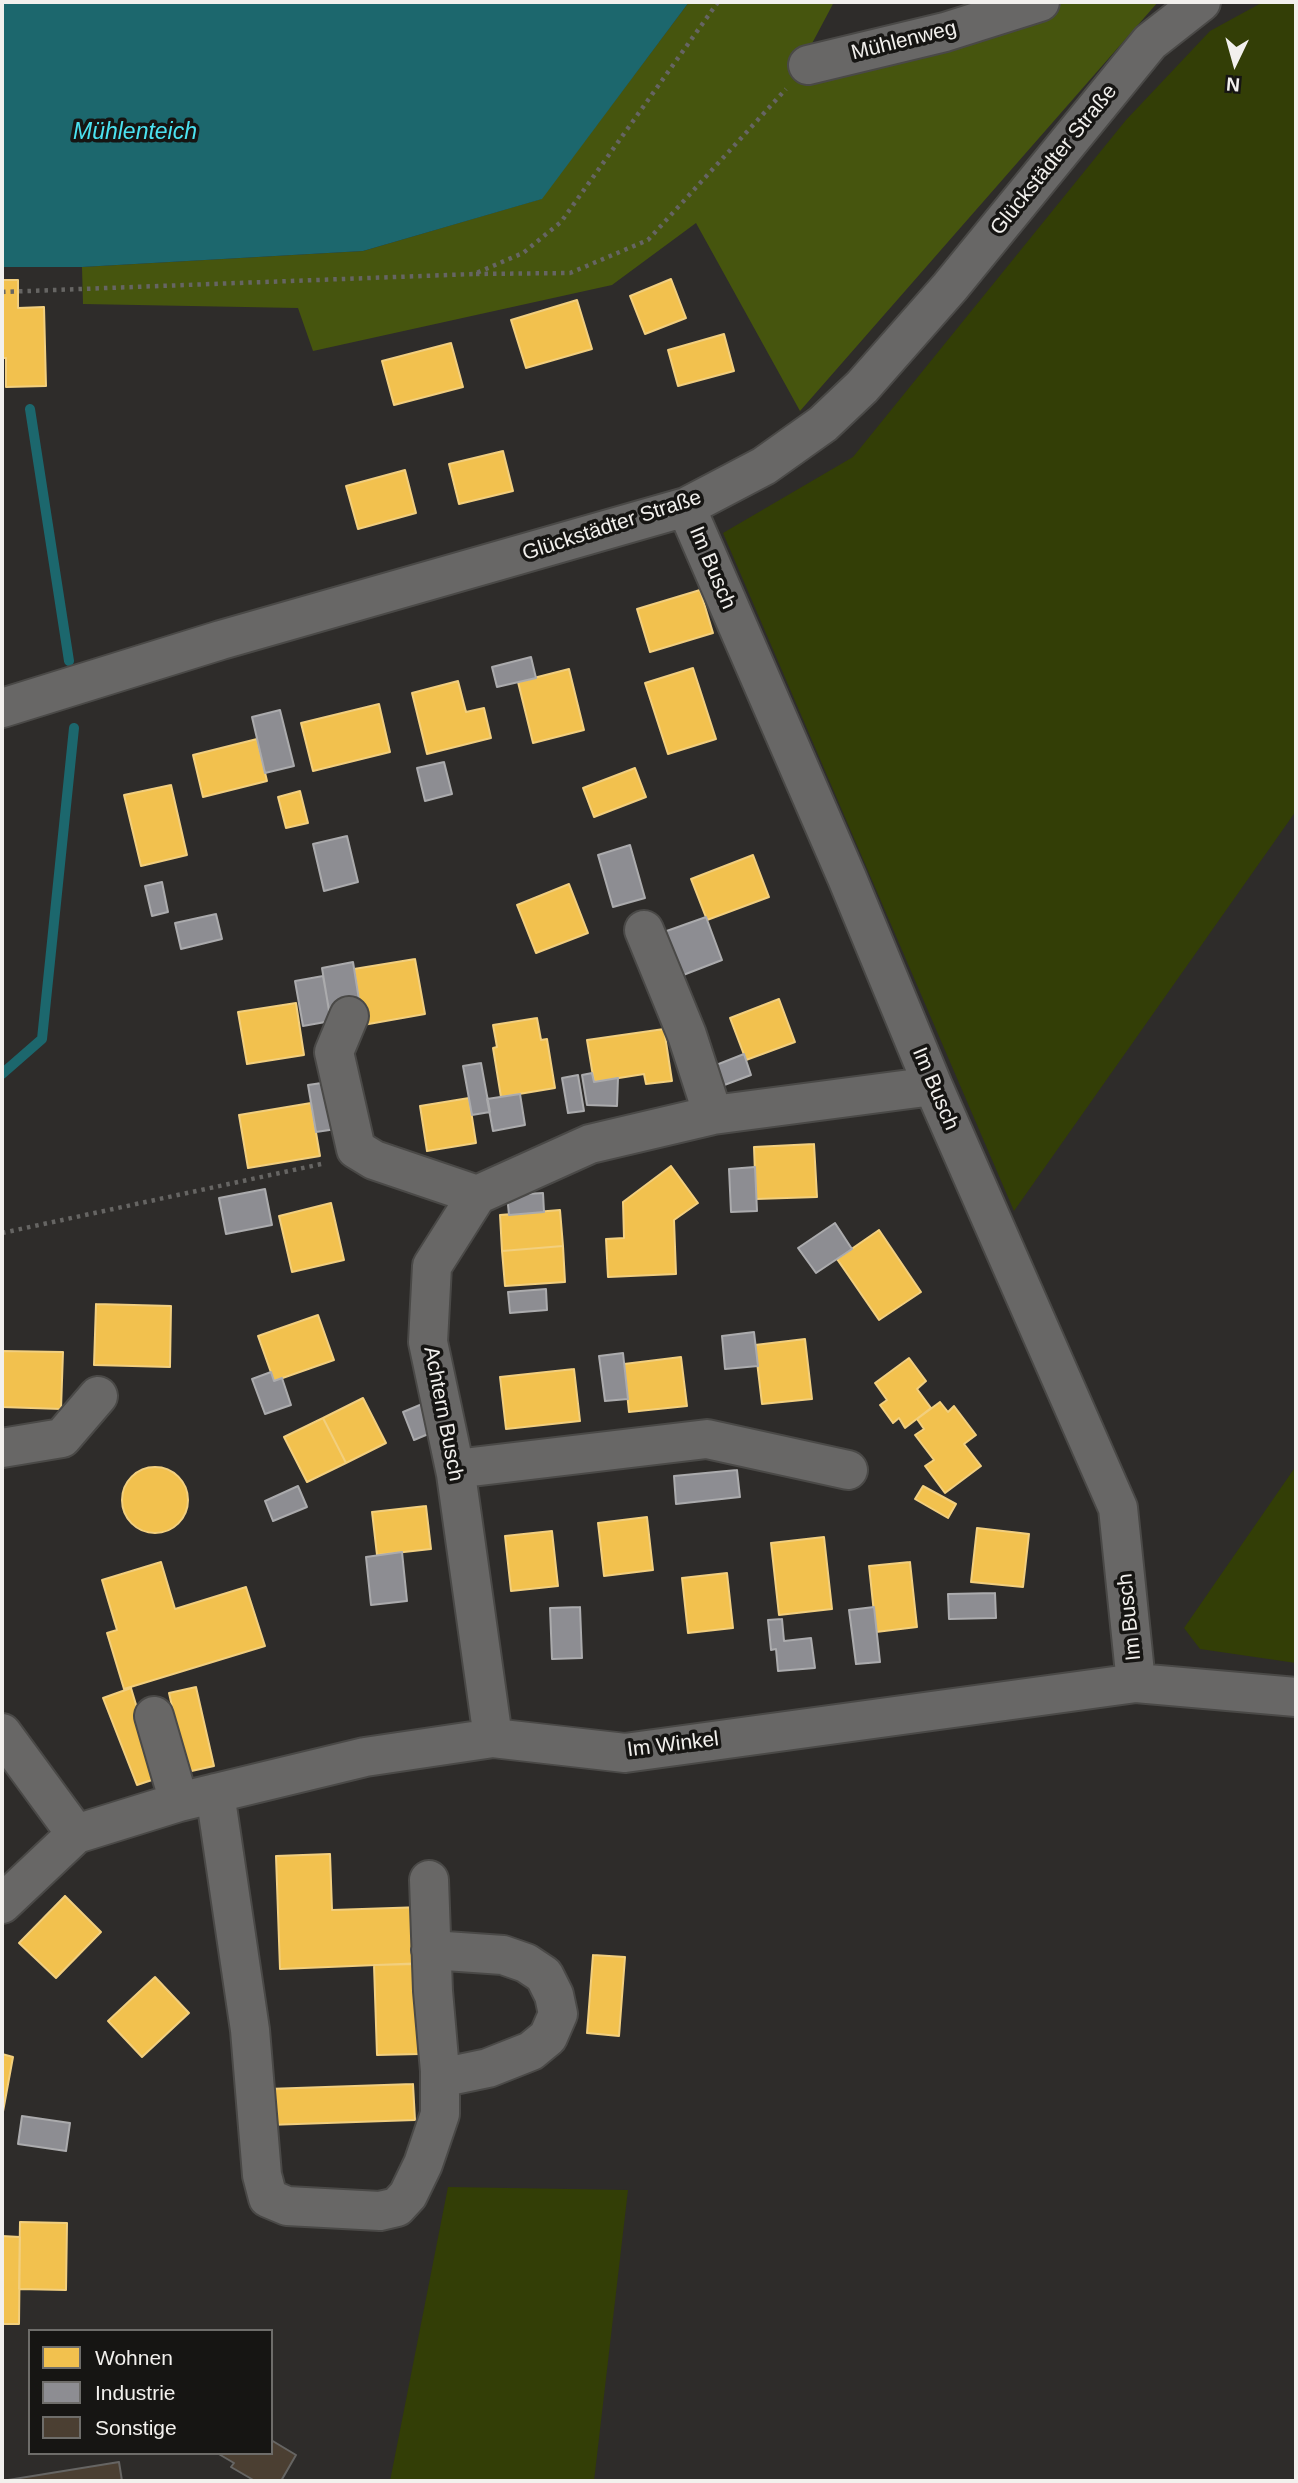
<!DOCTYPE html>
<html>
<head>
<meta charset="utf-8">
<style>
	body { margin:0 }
	#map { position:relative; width:1298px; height:2483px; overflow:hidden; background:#2e2c2a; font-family:Arial,sans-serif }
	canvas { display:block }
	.frame { position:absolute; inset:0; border:4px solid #f2f0ed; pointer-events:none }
	.legend { position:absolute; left:28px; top:2329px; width:245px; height:126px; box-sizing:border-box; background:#161513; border:2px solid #6e6d6a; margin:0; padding:9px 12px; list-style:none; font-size:21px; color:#f2f0ed }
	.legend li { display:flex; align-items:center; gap:14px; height:35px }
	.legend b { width:35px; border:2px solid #6e6d6a }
	.north { position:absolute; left:1200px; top:28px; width:70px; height:70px; -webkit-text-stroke:5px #161513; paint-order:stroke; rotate:185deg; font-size:19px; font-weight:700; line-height:28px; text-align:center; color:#f2f0ed }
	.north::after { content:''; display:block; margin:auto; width:24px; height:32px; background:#f2f0ed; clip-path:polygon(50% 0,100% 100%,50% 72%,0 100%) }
</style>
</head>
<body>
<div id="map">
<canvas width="1298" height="2483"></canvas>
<div class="frame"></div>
<ul class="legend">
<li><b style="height:19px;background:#f2c14e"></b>Wohnen</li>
<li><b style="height:19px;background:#8d8d92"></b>Industrie</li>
<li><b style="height:19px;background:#4b3f32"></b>Sonstige</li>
</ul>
<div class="north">N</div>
</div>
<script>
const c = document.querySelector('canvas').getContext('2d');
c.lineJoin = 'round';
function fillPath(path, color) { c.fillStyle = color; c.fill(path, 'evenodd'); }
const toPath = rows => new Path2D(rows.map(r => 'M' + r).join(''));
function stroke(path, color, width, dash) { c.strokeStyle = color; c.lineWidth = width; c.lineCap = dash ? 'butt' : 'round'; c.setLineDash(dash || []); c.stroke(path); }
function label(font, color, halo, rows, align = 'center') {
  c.font = font + ' Arial,sans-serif'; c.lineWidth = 7; c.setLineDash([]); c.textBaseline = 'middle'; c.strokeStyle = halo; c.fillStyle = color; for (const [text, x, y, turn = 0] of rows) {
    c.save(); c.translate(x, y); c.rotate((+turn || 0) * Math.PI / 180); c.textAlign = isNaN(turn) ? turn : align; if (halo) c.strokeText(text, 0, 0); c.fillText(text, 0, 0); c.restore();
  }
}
const green = toPath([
	[1263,2,1296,2,1296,811,1014,1211,723,533,853,457,1126,120,1210,31],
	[1296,1466,1296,1663,1200,1649,1184,1628],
	[448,2187,628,2190,594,2481,390,2481]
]);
const forest = toPath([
	[689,2,834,2,808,51,1054,2,1158,2,800,411,696,223,612,285,313,351,298,308,83,304,82,267,363,251,541,199]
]);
const water = toPath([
	[2,2,689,2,542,199,363,251,82,267,2,267]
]);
const homes = toPath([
	[671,279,686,318,645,334,630,296,671,279],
	[2,280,18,280,18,308,44,307,46,386,6,387,6,358,2,358,2,280],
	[577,300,592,349,526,368,511,320,577,300],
	[724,334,734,371,678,386,668,350,724,334],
	[451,343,463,387,394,405,382,361,451,343],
	[503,451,513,491,459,504,449,464,503,451],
	[405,470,416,513,358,529,346,486,405,470],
	[700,590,713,633,650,652,637,609,700,590],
	[693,668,716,739,668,754,645,683,693,668],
	[569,669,584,730,533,743,518,682,569,669],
	[458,681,466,712,484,708,491,738,427,754,412,693,458,681],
	[379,704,390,752,313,771,301,723,379,704],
	[257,739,267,781,203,797,193,755,257,739],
	[635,768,646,797,594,817,583,788,635,768],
	[171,785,187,855,141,866,124,795,171,785],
	[300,791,308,823,286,828,278,797,300,791],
	[753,855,769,897,707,920,691,879,753,855],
	[569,884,588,933,536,953,517,905,569,884],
	[415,959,425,1014,363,1025,354,969,415,959],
	[779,999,795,1042,746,1060,730,1018,779,999],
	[296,1003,304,1055,247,1064,238,1012,296,1003],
	[537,1018,541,1040,547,1039,555,1088,501,1097,493,1048,497,1047,493,1025,537,1018],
	[664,1029,672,1081,646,1084,644,1074,594,1082,587,1040,664,1029],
	[469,1098,476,1143,427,1151,420,1106,469,1098],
	[311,1103,320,1156,248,1168,239,1115,311,1103],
	[814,1144,817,1197,756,1199,754,1147,814,1144],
	[671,1166,698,1203,674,1220,676,1274,608,1277,606,1239,624,1238,623,1202,671,1166],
	[331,1203,344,1260,292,1272,279,1216,331,1203],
	[560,1210,563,1246,502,1251,500,1215,560,1210],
	[879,1230,921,1292,879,1320,837,1259,879,1230],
	[563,1246,565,1282,505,1286,502,1251,563,1246],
	[96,1304,171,1306,170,1367,94,1365,96,1304],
	[318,1315,334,1360,274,1381,258,1336,318,1315],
	[805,1339,812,1399,762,1404,755,1345,805,1339],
	[2,1351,63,1352,61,1409,2,1407,2,1351],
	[681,1357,687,1406,629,1412,624,1364,681,1357],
	[909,1358,926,1381,917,1389,931,1408,905,1428,899,1418,893,1423,880,1405,887,1400,875,1383,909,1358],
	[574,1369,580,1421,506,1429,500,1377,574,1369],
	[363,1398,386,1443,346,1463,323,1418,363,1398],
	[940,1402,948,1412,954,1406,976,1435,964,1444,981,1466,945,1493,925,1466,934,1460,915,1435,924,1429,917,1419,940,1402],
	[323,1418,346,1463,307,1482,284,1437,323,1418],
	'122 1500a33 33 0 1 1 66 0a33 33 0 1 1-66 0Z',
	[923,1486,956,1504,948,1518,915,1499,923,1486],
	[426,1506,431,1549,377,1555,372,1512,426,1506],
	[647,1517,653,1570,604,1576,598,1523,647,1517],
	[977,1528,1029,1534,1023,1587,971,1582,977,1528],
	[552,1531,558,1586,511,1591,505,1536,552,1531],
	[824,1537,832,1609,779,1615,771,1543,824,1537],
	[161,1562,175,1609,246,1587,265,1646,124,1689,107,1633,117,1630,102,1580,161,1562],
	[910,1562,917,1627,876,1632,869,1566,910,1562],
	[727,1573,733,1628,688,1633,682,1578,727,1573],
	[196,1687,214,1766,187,1772,169,1693,196,1687],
	[131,1688,158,1778,137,1785,103,1698,131,1688],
	[330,1854,332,1910,423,1907,425,1963,280,1969,276,1856,330,1854],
	[65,1896,101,1932,56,1978,19,1943,65,1896],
	[593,1955,625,1957,619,2036,587,2033,593,1955],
	[417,1964,420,2054,377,2055,374,1965,417,1964],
	[155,1977,189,2013,142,2057,108,2021,155,1977],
	[2,2054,13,2057,2,2117,2,2054],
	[413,2084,415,2120,268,2125,267,2089,413,2084],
	[20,2222,67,2223,66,2290,19,2289,20,2222],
	[2,2236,20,2237,19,2324,2,2324,2,2236]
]);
const industry = toPath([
	[531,657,536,678,497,687,492,667,531,657],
	[280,710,294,766,265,773,252,717,280,710],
	[444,762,452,794,425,801,417,768,444,762],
	[347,836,358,882,324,891,313,844,347,836],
	[630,845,645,898,613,907,598,855,630,845],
	[162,882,168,912,152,916,145,886,162,882],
	[216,914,222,939,181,949,175,923,216,914],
	[706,917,722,960,678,977,661,933,706,917],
	[353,962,360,1006,329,1011,322,968,353,962],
	[323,976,331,1021,303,1026,295,981,323,976],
	[744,1054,751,1075,719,1087,711,1067,744,1054],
	[481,1063,490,1112,472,1115,463,1066,481,1063],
	[592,1073,594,1082,618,1078,617,1106,587,1105,582,1075,592,1073],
	[578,1075,584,1111,568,1113,562,1078,578,1075],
	[335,1081,343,1128,316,1132,308,1085,335,1081],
	[520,1094,525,1125,493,1131,487,1099,520,1094],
	[755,1167,757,1211,731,1212,729,1169,755,1167],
	[265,1189,272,1225,226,1234,219,1198,265,1189],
	[543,1193,544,1212,509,1215,507,1195,543,1193],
	[835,1223,852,1249,816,1273,798,1248,835,1223],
	[546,1289,547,1310,510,1313,508,1292,546,1289],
	[754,1332,758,1366,725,1369,722,1336,754,1332],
	[623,1353,628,1399,605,1401,599,1356,623,1353],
	[271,1372,274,1381,282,1378,291,1405,265,1414,252,1379,271,1372],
	[427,1402,438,1430,414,1440,403,1412,427,1402],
	[737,1470,740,1497,676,1504,674,1476,737,1470],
	[298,1486,307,1507,273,1521,265,1501,298,1486],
	[402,1552,407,1601,371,1605,366,1557,402,1552],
	[995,1593,996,1618,949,1619,948,1594,995,1593],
	[580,1607,582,1658,552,1659,550,1608,580,1607],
	[874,1607,880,1662,856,1664,849,1610,874,1607],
	[782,1619,784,1641,811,1638,815,1668,778,1671,776,1649,771,1650,768,1620,782,1619],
	[22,2116,70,2123,66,2151,18,2144,22,2116]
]);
const stream = toPath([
	[30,409,69,661],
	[2,1074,42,1039,74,728]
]);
const building = toPath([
	[271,2440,296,2455,281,2481,255,2481,231,2467,234,2463,217,2453,271,2453,271,2440],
	[119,2462,122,2481,8,2480,119,2462]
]);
const path = toPath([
	[476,274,570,273,648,240,786,89],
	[2,292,474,274,523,253,561,222,718,2],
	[2,1233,326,1163]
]);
const minor = toPath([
	[808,65,945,32,1040,2],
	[686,507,847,878,933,1086,1118,1508,1136,1683],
	[2,708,221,640,686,507,764,466,823,424,862,387,950,287,1150,42,1201,2],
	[644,930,687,1035,713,1115],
	[349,1016,334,1052,356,1149,374,1160,477,1195],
	[2,1448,62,1438,98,1396],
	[455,1469,707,1439,848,1470],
	[154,1716,179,1802],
	[2,1733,76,1834],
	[493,1738,456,1474,428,1342,432,1266,477,1195,590,1144,713,1115,933,1086],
	[215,1793,250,2030,262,2175,268,2198,287,2206,380,2211,397,2207,408,2195,423,2164,440,2114,440,2071,433,1991,429,1880],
	[2,1904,76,1834,179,1802,365,1757,493,1738,625,1753,1136,1683,1296,1697],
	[431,1950,503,1955,526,1963,544,1975,554,1995,558,2014,548,2037,531,2051,488,2068,440,2078]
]);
const streetNames = [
	["Mühlenweg",904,41,-14],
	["Glückstädter Straße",1054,160,-51],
	["Glückstädter Straße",612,526,-18],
	["Im Busch",712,568,67],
	["Im Busch",935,1089,67],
	["Achtern Busch",443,1414,79],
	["Im Busch",1130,1617,-96],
	["Im Winkel",673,1745,-7]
];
const waterNames = [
	["Mühlenteich",135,133]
];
fillPath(green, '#333e06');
fillPath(forest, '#46550e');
fillPath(water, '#1c676d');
fillPath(homes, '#f2c14e');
stroke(homes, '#f2cf7e', 2);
fillPath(industry, '#8d8d92');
stroke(industry, '#ababad', 2);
stroke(stream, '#1c676d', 10);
fillPath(building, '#4b3f32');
stroke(building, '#666563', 2);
stroke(minor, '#4a4947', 42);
stroke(path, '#666563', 4.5, [3.5, 5]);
stroke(minor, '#686766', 38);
label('21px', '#f2f0ed', '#161513', streetNames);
label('italic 23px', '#4be2f1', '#161513', waterNames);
</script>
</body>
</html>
